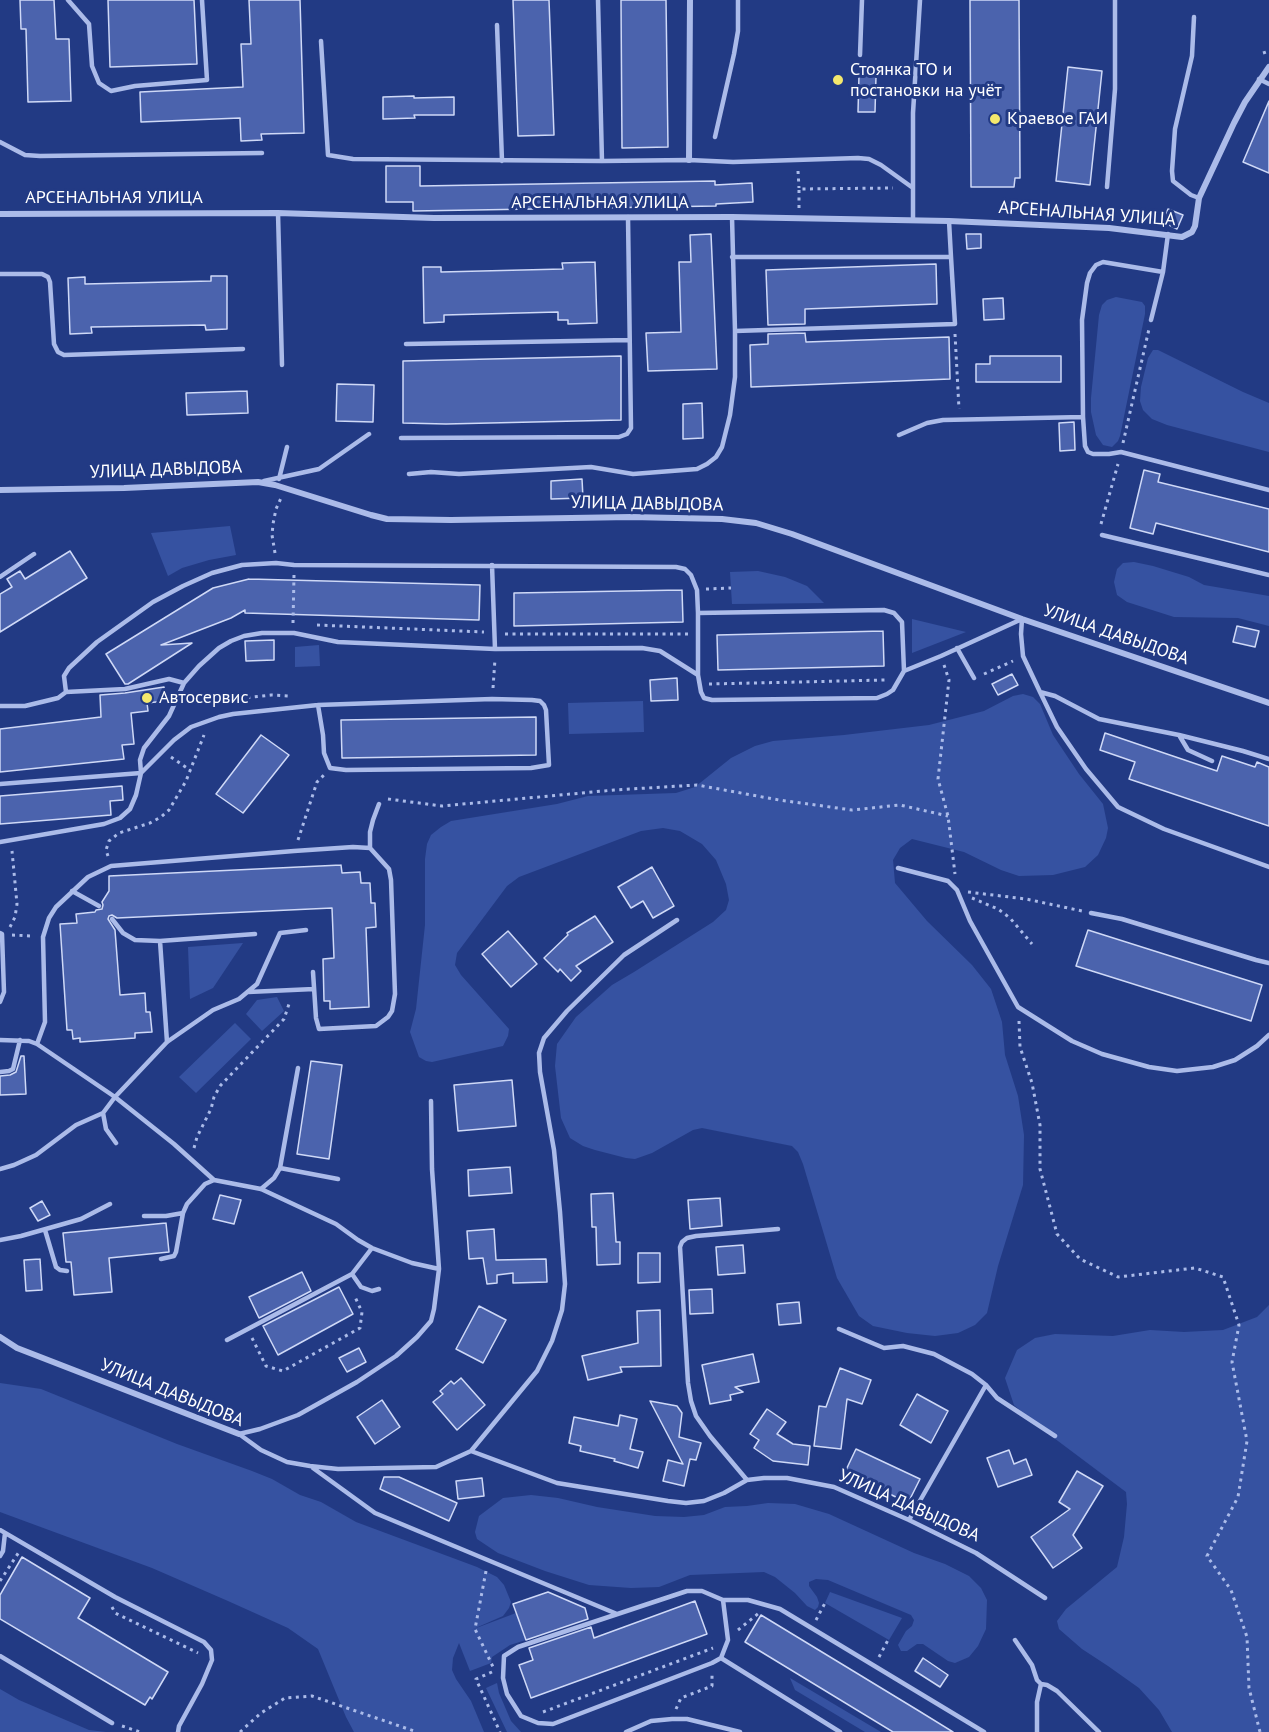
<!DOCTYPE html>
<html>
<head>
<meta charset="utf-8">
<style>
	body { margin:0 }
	canvas { display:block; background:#223a84 }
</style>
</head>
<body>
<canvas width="1269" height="1732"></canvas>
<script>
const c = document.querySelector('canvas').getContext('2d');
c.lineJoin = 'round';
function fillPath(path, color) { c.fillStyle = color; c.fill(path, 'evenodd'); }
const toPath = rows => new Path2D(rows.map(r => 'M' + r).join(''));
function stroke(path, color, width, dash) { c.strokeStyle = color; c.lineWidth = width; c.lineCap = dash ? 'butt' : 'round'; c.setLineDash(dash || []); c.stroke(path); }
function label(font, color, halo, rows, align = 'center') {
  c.font = font + ' "PT Sans",sans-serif'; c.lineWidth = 6; c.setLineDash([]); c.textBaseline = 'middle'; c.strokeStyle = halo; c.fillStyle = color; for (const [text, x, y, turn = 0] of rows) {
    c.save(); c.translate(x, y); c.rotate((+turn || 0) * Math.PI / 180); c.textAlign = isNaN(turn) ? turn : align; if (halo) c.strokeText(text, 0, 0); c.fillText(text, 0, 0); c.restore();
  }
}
const green = toPath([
	[1116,297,1142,302,1145,306,1145,314,1120,436,1118,441,1112,447,1103,445,1096,435,1091,412,1091,398,1099,315,1102,305,1107,300],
	[1153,350,1158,350,1243,392,1269,403,1269,452,1167,425,1152,419,1143,410,1140,401,1141,387,1148,358],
	[230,526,236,555,209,560,182,568,168,576,151,533],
	[1134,562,1153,566,1189,577,1204,585,1269,596,1269,626,1238,618,1174,617,1127,602,1117,595,1114,582,1117,569,1123,563],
	[758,571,785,577,807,586,824,603,732,604,730,572],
	[912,619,966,632,912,653],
	[319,645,320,666,295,667,295,647],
	[1023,694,1033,697,1040,704,1053,735,1079,774,1103,804,1108,828,1106,838,1098,855,1085,867,1053,875,1019,876,1001,870,964,852,912,839,900,848,893,860,895,883,927,921,972,965,991,989,1002,1022,1005,1055,1018,1096,1024,1135,1023,1185,998,1266,987,1313,975,1325,958,1333,935,1336,907,1333,873,1326,859,1316,837,1278,803,1164,798,1152,792,1146,702,1128,693,1130,652,1153,635,1159,626,1158,595,1150,583,1146,570,1138,561,1118,555,1066,557,1044,576,1017,612,985,634,972,713,922,726,910,729,900,726,884,716,860,702,844,680,831,663,828,641,831,519,877,507,886,457,953,455,965,461,975,509,1029,508,1036,503,1046,432,1062,426,1061,419,1057,410,1032,416,1009,425,925,425,859,427,844,431,835,441,827,451,821,557,804,588,796,676,793,695,787,731,758,755,746,773,741,844,735,929,725,984,711,1013,696],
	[643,701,644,732,569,734,568,703],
	[243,943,213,988,190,999,188,947],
	[277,997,284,1011,262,1031,246,1014,257,1000],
	[235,1023,251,1039,196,1093,179,1077],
	[1269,1305,1269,1732,1172,1732,1159,1710,1139,1688,1108,1666,1082,1649,1059,1629,1057,1621,1066,1609,1117,1567,1124,1537,1127,1504,1126,1492,1038,1426,1014,1405,1005,1378,1017,1350,1035,1338,1055,1334,1113,1336,1150,1330,1184,1332,1223,1330,1257,1317],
	[0,1383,41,1389,177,1444,252,1471,272,1479,300,1495,321,1502,356,1522,477,1567,497,1577,504,1585,511,1602,509,1608,503,1616,471,1630,516,1613,526,1640,510,1645,492,1657,491,1663,470,1671,459,1643,453,1658,452,1670,456,1679,471,1701,484,1732,354,1732,346,1717,318,1649,288,1628,228,1601,152,1568,0,1512],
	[531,1495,558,1498,597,1507,655,1516,684,1517,704,1515,725,1507,747,1506,768,1503,795,1504,829,1514,914,1553,945,1564,969,1576,981,1588,987,1600,986,1629,978,1646,969,1657,955,1663,948,1661,923,1644,917,1644,907,1651,901,1651,898,1645,906,1631,912,1626,914,1620,911,1615,828,1580,816,1579,809,1582,809,1586,817,1597,819,1603,818,1607,815,1610,807,1606,795,1593,775,1577,764,1572,690,1575,659,1587,631,1588,589,1585,545,1571,498,1553,477,1539,475,1532,479,1516,503,1498],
	[830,1592,902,1618,889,1640,825,1603],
	[790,1678,881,1732,865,1732,795,1690],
	[497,1683,499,1693,511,1721,521,1732,507,1732,486,1688],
	[0,1689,19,1700,89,1730,106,1732,0,1732]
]);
const building = toPath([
	[20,0,54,0,56,39,69,39,71,101,28,102,26,29,21,29,20,0],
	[108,0,194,0,197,64,110,67,108,0],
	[249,0,300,0,304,133,261,134,262,140,241,141,240,118,141,122,140,92,243,87,241,44,251,44,249,0],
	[513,0,549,0,554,135,518,136,513,0],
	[621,0,666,0,668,147,622,148,621,0],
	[970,0,1019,0,1020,178,1015,178,1014,187,971,187,970,0],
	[1068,67,1102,71,1090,185,1056,181,1068,67],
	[859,75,876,76,875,112,858,112,859,75],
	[414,96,414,98,454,97,454,115,414,115,415,118,383,119,383,97,414,96],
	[1269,101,1269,173,1243,162,1269,101],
	[386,166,420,166,420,186,715,181,715,185,752,183,753,202,716,204,716,206,413,211,413,202,386,202,386,166],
	[1168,209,1183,215,1177,229,1163,222,1168,209],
	[711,234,717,369,648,371,646,333,681,332,679,262,691,262,690,235,711,234],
	[966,234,981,234,981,248,967,249,966,234],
	[595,262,597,323,568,324,568,320,558,320,558,312,444,315,444,322,424,323,423,267,441,267,441,272,563,269,562,263,595,262],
	[936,264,937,304,805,309,805,324,768,325,766,270,936,264],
	[211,276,227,276,227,329,206,330,205,325,91,327,92,333,70,334,68,278,85,277,85,284,211,281,211,276],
	[1003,298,1004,319,984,320,983,299,1003,298],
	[805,333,806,342,949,337,950,379,751,387,750,345,768,344,768,334,805,333],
	[621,356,621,420,446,424,403,423,403,361,621,356],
	[990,356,1061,356,1061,382,976,382,976,364,990,364,990,356],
	[337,384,374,385,373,422,336,421,337,384],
	[247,391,248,413,187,415,186,393,247,391],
	[702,403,703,438,683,439,683,404,702,403],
	[1074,422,1075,450,1060,451,1059,423,1074,422],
	[1144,470,1160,474,1158,482,1269,509,1269,552,1156,523,1153,534,1130,528,1144,470],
	[582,479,583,498,551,499,551,481,582,479],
	[70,551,87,578,0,632,0,594,12,587,7,579,20,571,25,579,70,551],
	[249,579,480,585,479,620,245,613,245,610,231,618,161,645,192,643,128,684,125,684,106,654,213,588,249,579],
	[682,590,683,622,514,626,514,593,682,590],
	[1237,626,1259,631,1255,647,1233,642,1237,626],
	[883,631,884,666,718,670,717,635,883,631],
	[274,640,274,660,246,661,245,641,274,640],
	[1012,674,1018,685,998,695,992,684,1012,674],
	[677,678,678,700,651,701,650,680,677,678],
	[164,687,165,701,147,703,148,711,131,713,134,744,122,745,124,759,0,772,0,729,101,717,100,695,125,693,164,687],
	[536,717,536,755,342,758,341,720,536,717],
	[1105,733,1217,771,1222,756,1255,767,1257,762,1269,767,1269,826,1129,779,1135,762,1100,750,1105,733],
	[261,735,289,755,243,813,216,794,261,735],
	[122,786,123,800,110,801,111,815,0,824,0,796,122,786],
	[341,865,342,873,360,872,361,883,370,883,371,903,375,903,376,927,366,928,369,1007,330,1009,330,1001,324,1001,323,959,334,958,332,908,117,918,112,915,109,916,108,919,115,930,120,995,145,993,146,1012,150,1012,152,1032,135,1033,135,1038,80,1042,80,1038,73,1039,72,1030,67,1030,60,924,77,923,76,914,95,912,96,910,102,909,103,905,102,902,109,891,109,876,341,865],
	[652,867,674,906,653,918,643,901,631,908,618,887,652,867],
	[595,916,613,942,576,966,581,971,571,981,560,969,558,972,544,958,568,935,567,933,595,916],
	[1088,930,1262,985,1251,1021,1076,966,1088,930],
	[508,931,537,964,511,987,482,954,508,931],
	[21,1056,24,1056,26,1094,0,1095,0,1076,10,1075,16,1072,21,1056],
	[311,1061,342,1065,329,1159,297,1154,311,1061],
	[512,1080,516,1126,458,1131,454,1085,512,1080],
	[510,1167,512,1193,469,1196,468,1170,510,1167],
	[613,1193,616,1242,620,1242,620,1264,597,1265,596,1227,592,1227,591,1194,613,1193],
	[220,1195,241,1200,234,1224,213,1219,220,1195],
	[720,1198,722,1226,690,1229,688,1200,720,1198],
	[42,1201,50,1215,38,1221,30,1208,42,1201],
	[166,1223,169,1252,109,1258,112,1292,74,1295,71,1262,66,1262,63,1233,166,1223],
	[494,1229,496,1260,546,1259,547,1282,513,1283,513,1273,497,1275,497,1283,487,1284,483,1258,469,1259,467,1231,494,1229],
	[743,1245,745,1273,718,1275,716,1247,743,1245],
	[638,1253,660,1253,660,1282,638,1283,638,1253],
	[40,1259,42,1290,26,1291,24,1260,40,1259],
	[302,1272,311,1291,259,1318,249,1297,302,1272],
	[339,1287,353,1314,278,1355,263,1326,339,1287],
	[712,1289,713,1313,690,1314,689,1290,712,1289],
	[799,1302,801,1323,779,1325,777,1304,799,1302],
	[479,1306,506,1320,483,1363,456,1349,479,1306],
	[660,1310,661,1366,620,1367,622,1372,588,1380,582,1356,638,1343,637,1311,660,1310],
	[359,1348,366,1362,347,1372,339,1358,359,1348],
	[753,1354,759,1382,735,1387,743,1392,730,1395,731,1400,710,1404,702,1365,753,1354],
	[840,1368,871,1380,862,1404,847,1399,841,1449,814,1446,819,1406,826,1407,840,1368],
	[461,1378,485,1405,457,1430,433,1402,443,1394,440,1391,451,1381,454,1384,461,1378],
	[917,1394,948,1411,931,1443,900,1425,917,1394],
	[382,1400,400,1427,375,1444,357,1417,382,1400],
	[650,1401,677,1406,682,1413,679,1437,701,1443,696,1460,690,1459,684,1486,663,1481,668,1460,683,1464,650,1401],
	[767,1409,786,1422,777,1434,793,1444,810,1446,808,1465,773,1461,754,1448,759,1440,750,1434,767,1409],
	[620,1415,637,1419,630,1449,643,1452,638,1468,614,1461,615,1459,580,1451,581,1446,569,1443,574,1417,618,1426,620,1415],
	[856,1449,920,1479,908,1503,845,1472,856,1449],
	[1009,1450,1014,1464,1026,1459,1032,1475,998,1487,987,1458,1009,1450],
	[1077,1471,1103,1486,1073,1535,1082,1548,1053,1568,1031,1537,1070,1509,1059,1502,1077,1471],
	[384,1477,399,1477,457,1503,449,1521,380,1489,384,1477],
	[482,1478,484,1496,458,1499,456,1481,482,1478],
	[22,1557,90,1598,78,1618,168,1672,152,1699,150,1697,145,1705,0,1619,0,1595,22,1557],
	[548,1592,585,1608,588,1619,526,1640,513,1604,548,1592],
	[695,1601,707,1634,531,1698,519,1665,533,1660,529,1648,591,1627,594,1638,695,1601],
	[761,1615,919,1711,953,1732,893,1732,745,1642,761,1615],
	[923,1658,948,1675,940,1687,915,1671,923,1658]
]);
const path = toPath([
	[1263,53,1269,51],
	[798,171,799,188],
	[799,208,799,189,893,188],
	[955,334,959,409],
	[1123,443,1149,329],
	[1101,524,1118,464],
	[275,553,272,535,273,524,276,509,281,498],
	[706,589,731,588],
	[293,623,294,575],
	[317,625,484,632],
	[505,634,688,634],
	[944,665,949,680,938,779,948,816,955,874],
	[984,674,1013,661],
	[709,684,886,680],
	[493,688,495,659],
	[188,699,192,701,218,701,271,695,289,696],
	[171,757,190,770],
	[388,799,442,806,614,790,697,785,779,800,852,810,900,805,948,816],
	[298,840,317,782,324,775],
	[108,856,106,850,109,841,119,833,150,823,161,817,169,810,186,781,204,735],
	[968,892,1026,899,1082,911],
	[972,898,998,909,1010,918,1032,944],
	[10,927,15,917,17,904,12,851],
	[12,935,32,936],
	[1019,1021,1020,1047,1032,1083,1040,1125,1040,1169,1057,1234,1080,1259,1118,1277,1195,1268,1223,1277,1239,1325,1232,1362,1247,1441,1238,1497,1207,1556,1231,1590,1247,1637,1249,1688,1260,1732],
	[194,1148,197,1137,211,1109,214,1097,220,1086,284,1019,290,1001],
	[252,1338,266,1366,283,1371,360,1328,362,1312,355,1297],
	[486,1571,475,1629,493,1667],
	[0,1581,19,1552],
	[112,1607,115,1613,198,1653],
	[816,1620,825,1603],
	[738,1630,759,1613],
	[879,1657,888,1640],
	[492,1672,476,1679,500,1732],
	[676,1709,681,1698,712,1686,712,1674],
	[543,1712,713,1648],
	[122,1726,140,1732],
	[240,1732,261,1713,285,1698,312,1696,417,1732]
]);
const lane = toPath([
	[68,0,89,24,92,66,99,83,111,91,135,86,207,80,202,0],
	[598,0,602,161,689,160,733,162,858,158,869,159,881,165,913,188,913,220],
	[1194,17,1192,56,1175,129,1172,171,1173,181,1191,195,1199,198],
	[497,25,502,161],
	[321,41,328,155,353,159,602,161],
	[860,55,862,0],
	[1259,79,1269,84],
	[715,137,734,54,738,31,738,0],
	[0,142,25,155,40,156,262,153],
	[1107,187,1115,89,1115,0],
	[913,188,913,113,920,0],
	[278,213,282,365],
	[732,257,951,257,949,221],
	[0,274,42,274,48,277,50,282,54,344,58,352,64,355,243,349],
	[1151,320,1163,272,1168,234],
	[735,331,955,324,951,257],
	[406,344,629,340],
	[1083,417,1085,446,1088,452,1093,454,1109,454,1121,452,1269,490],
	[899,435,927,423,943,420,1083,417,1082,320,1087,283,1090,273,1096,265,1103,262,1163,272],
	[401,438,619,437,627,434,631,428,628,217],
	[409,474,431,472,459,474,591,467,633,474,697,469,707,464,716,457,722,447,730,415,735,377,735,331,732,217],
	[279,479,287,447],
	[264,481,319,469,369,434],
	[1102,535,1269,575],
	[492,565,495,649],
	[0,577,34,554],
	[698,613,698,675],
	[957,648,974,678],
	[66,692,64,676,69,668,97,642,153,602,183,586,212,573,242,565,276,563,294,565,676,567,685,569,691,575,697,590,698,613,884,610,894,613,902,622,904,671],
	[1040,692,1055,696,1099,719,1179,735,1243,751,1269,759],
	[0,706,25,706,58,698,66,692,125,689,169,679,184,683],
	[1179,735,1188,750,1212,761],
	[0,784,141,773,174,740,191,727,219,717,233,714,318,705,492,699,532,700,540,701,544,705,546,710,549,765,531,768,346,770,330,768,324,753,323,735,318,705],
	[0,842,104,824,120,818,130,809,136,795,141,773,140,760,144,748,169,716,184,683,199,666,219,648,231,641,244,636,262,633,294,633,338,642,495,649,642,648,660,651,698,675,701,692,704,698,712,700,877,698,887,694,893,690,904,671,941,656,1022,619,1021,634,1023,656,1040,692,1057,727,1086,769,1118,807,1164,829,1269,867],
	[370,848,370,832,373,820,379,804],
	[898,868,948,881,957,890,970,921,1018,1007,1072,1041,1102,1054,1149,1067,1177,1071,1213,1067,1235,1060,1257,1046,1269,1035],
	[72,891,99,906],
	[1091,913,1122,919,1256,960,1269,963],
	[112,919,123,933,135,940,160,941,167,1042],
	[0,933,2,934,4,992,0,1002],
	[160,941,255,934],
	[248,992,314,989],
	[0,1040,29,1041,37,1044,115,1097,174,1144,214,1180,261,1189,336,1224,358,1240,372,1248,412,1263,439,1269,434,1309,431,1321,417,1337,396,1356,357,1382,298,1415,260,1429,239,1434],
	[37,1044,45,1022,43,937,49,918,56,907,88,877,111,866,294,851,353,847,370,848,389,869,391,880,395,994,392,1011,388,1017,376,1026,319,1029,316,1018,313,972],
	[0,1072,9,1071,13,1069,20,1040],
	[431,1101,432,1169,439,1269],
	[103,1113,106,1129,116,1143],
	[280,1168,338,1179],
	[0,1169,14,1165,36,1155,76,1125,103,1113,115,1097,167,1042,213,1010,239,999,257,984,280,933,306,930],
	[261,1189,274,1178,280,1168,298,1068],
	[144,1216,166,1216,183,1213],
	[45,1230,56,1267,60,1270,67,1271],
	[0,1240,21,1236,81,1219,110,1204],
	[161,1259,174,1256,176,1252,183,1213,187,1204,205,1184,214,1180],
	[352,1274,361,1287,372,1291,379,1289],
	[839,1329,884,1348,903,1346,934,1354,972,1374,986,1385,997,1398,1055,1436],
	[227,1340,352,1274,372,1248],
	[239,1434,261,1450,287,1462,310,1466,338,1469,436,1467,471,1451,537,1371,552,1341,562,1310,565,1284,560,1212,554,1150,540,1072,539,1053,544,1038,567,1011,624,955,677,920],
	[471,1451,557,1483,668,1501,686,1503,704,1501,724,1493,747,1480,764,1478,787,1478,834,1487,909,1520,976,1553,1045,1598],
	[313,1468,375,1513,617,1614],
	[747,1480,710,1436,696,1416,691,1401,688,1383,680,1247,682,1242,687,1238,696,1236,778,1229],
	[909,1520,986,1385],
	[0,1530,115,1597,204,1642,211,1650,212,1660,202,1684,179,1726,178,1732],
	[0,1556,3,1551,5,1533],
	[1015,1640,1032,1665,1037,1680,1041,1684,1047,1685,1057,1691,1099,1732],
	[0,1656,112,1723],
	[721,1658,728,1640,723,1600],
	[626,1732,651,1721,672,1719,687,1719,740,1732],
	[840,1732,721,1658,712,1663,553,1724,538,1723,521,1716,507,1694,503,1678,504,1656,518,1647,687,1591,702,1591,723,1600,748,1600,780,1609,984,1732],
	[1037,1732,1037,1702,1041,1684]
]);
const street = toPath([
	[689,160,690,0],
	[0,214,278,213,434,218,732,217,949,221,1109,228,1182,237,1192,232,1195,226,1199,198,1234,123,1245,102,1269,67],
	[0,490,124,488,258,482,275,485,371,515,387,519,451,520,631,517,722,519,756,523,792,534,1022,619,1269,703],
	[0,1337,17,1348,239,1434]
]);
const markers = [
	[838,80,6,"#f4e86d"],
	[995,119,6,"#f4e86d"],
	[147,698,6,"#f4e86d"]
];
const poiNames = [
	["Стоянка ТО и",850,70],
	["постановки на учёт",850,91],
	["Краевое ГАИ",1007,119],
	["Автосервис",159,698]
];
const streetNames = [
	["АРСЕНАЛЬНАЯ УЛИЦА",114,198],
	["АРСЕНАЛЬНАЯ УЛИЦА",600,203],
	["АРСЕНАЛЬНАЯ УЛИЦА",1087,214,4],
	["УЛИЦА ДАВЫДОВА",166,470,-2],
	["УЛИЦА ДАВЫДОВА",647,504,1],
	["УЛИЦА ДАВЫДОВА",1116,635,19],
	["УЛИЦА ДАВЫДОВА",172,1393,22],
	["УЛИЦА ДАВЫДОВА",909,1506,24]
];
fillPath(green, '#3652a1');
fillPath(building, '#4b63ad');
stroke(building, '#cfd9f7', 1.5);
stroke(path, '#abbbe9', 3, [3, 4.5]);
stroke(lane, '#abbbe9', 4.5);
stroke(street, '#abbbe9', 6);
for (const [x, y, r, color] of markers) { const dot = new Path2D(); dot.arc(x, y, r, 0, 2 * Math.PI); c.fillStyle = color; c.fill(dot); stroke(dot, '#223a84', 2); }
label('18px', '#fff', '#223a84', poiNames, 'left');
label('18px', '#fff', '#223a84', streetNames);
</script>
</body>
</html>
